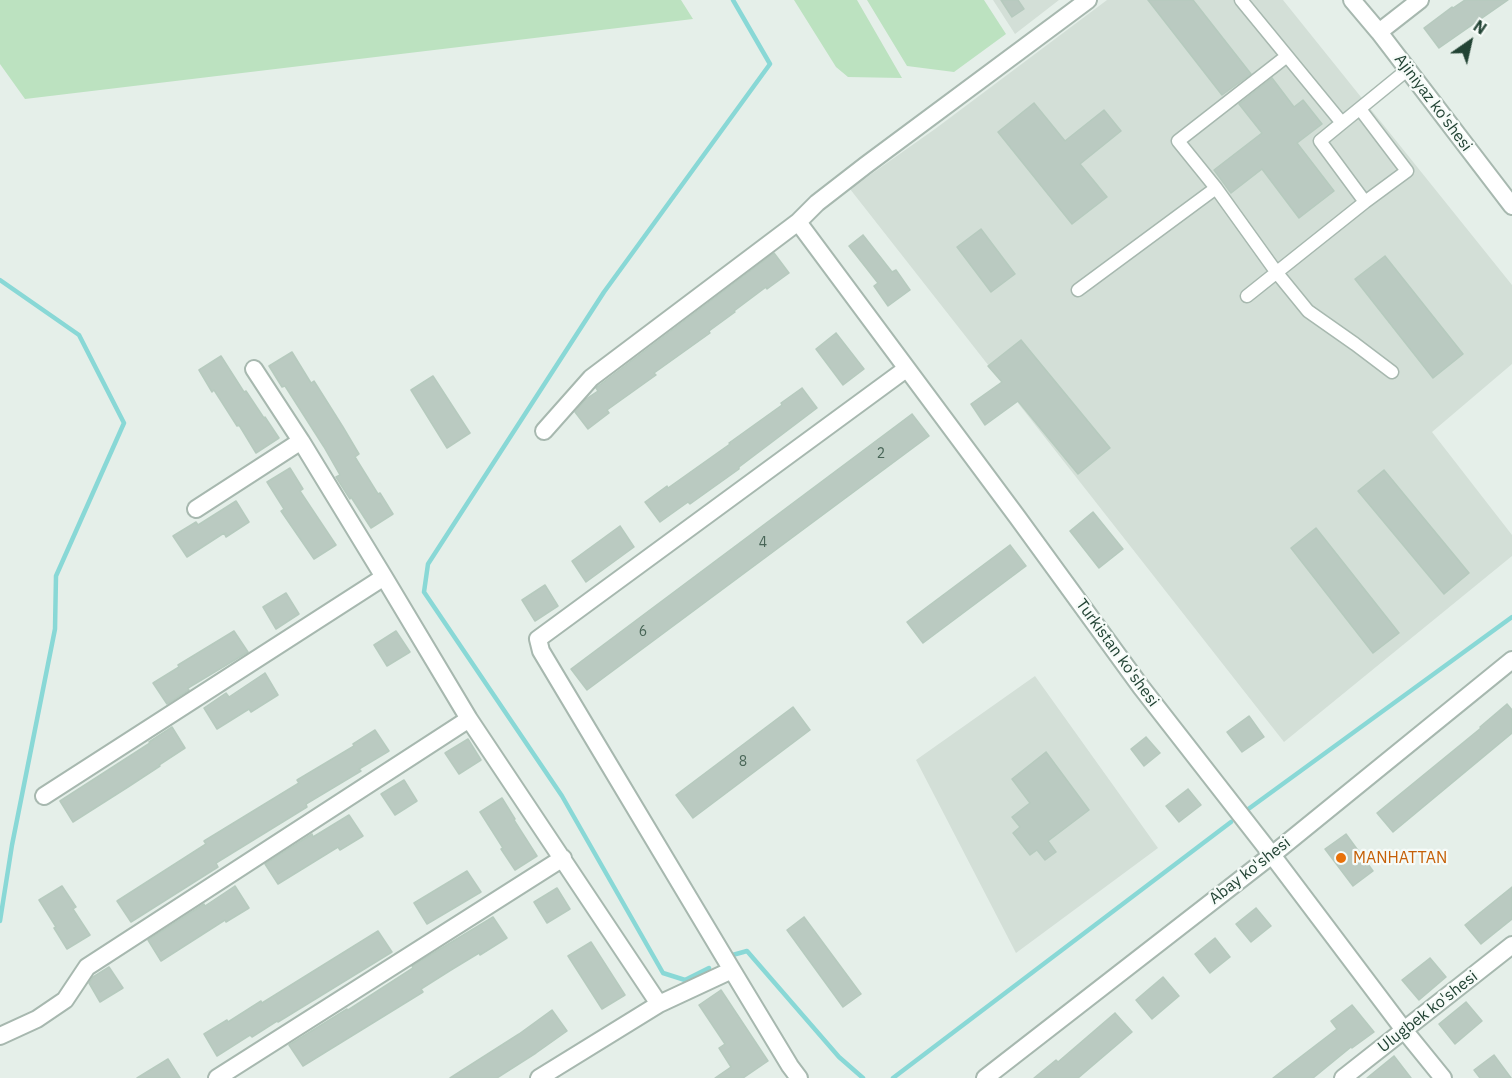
<!DOCTYPE html>
<html>
<head>
<meta charset="utf-8">
<style>
	body { margin:0 }
	#map { position:relative; width:1512px; height:1078px; overflow:hidden; background:#e5efe9; font-family:"IBM Plex Sans",sans-serif }
	canvas { display:block }
	.north { position:absolute; left:1440px; top:12px; width:60px; height:60px; -webkit-text-stroke:4px #f6fbf8; paint-order:stroke; rotate:34deg; font-size:16px; font-weight:700; line-height:24px; text-align:center; color:#224334 }
	.north::after { content:''; display:block; margin:auto; width:21px; height:27px; background:#224334; clip-path:polygon(50% 0,100% 100%,50% 72%,0 100%) }
</style>
</head>
<body>
<div id="map">
<canvas width="1512" height="1078"></canvas>
<div class="north">N</div>
</div>
<script>
const c = document.querySelector('canvas').getContext('2d');
c.lineJoin = 'round';
function fillPath(path, color) { c.fillStyle = color; c.fill(path, 'evenodd'); }
const toPath = rows => new Path2D(rows.map(r => 'M' + r).join(''));
function stroke(path, color, width, dash) { c.strokeStyle = color; c.lineWidth = width; c.lineCap = dash ? 'butt' : 'round'; c.setLineDash(dash || []); c.stroke(path); }
function label(font, color, halo, rows, align = 'center') {
  c.font = font + ' "IBM Plex Sans",sans-serif'; c.lineWidth = 4.5; c.setLineDash([]); c.textBaseline = 'middle'; c.strokeStyle = halo; c.fillStyle = color; for (const [text, x, y, turn = 0] of rows) {
    c.save(); c.translate(x, y); c.rotate((+turn || 0) * Math.PI / 180); c.textAlign = isNaN(turn) ? turn : align; if (halo) c.strokeText(text, 0, 0); c.fillText(text, 0, 0); c.restore();
  }
}
const built = toPath([
	[993,0,1059,0,1015,34],
	[1107,0,1283,0,1512,285,1512,364,1432,432,1512,535,1512,556,1284,742,850,189,935,129],
	[1035,676,1158,848,1016,953,916,760]
]);
const green = toPath([
	[0,0,681,0,693,19,25,99,0,64],
	[794,0,857,0,902,78,848,77,836,67],
	[867,0,984,0,1006,34,954,72,907,66]
]);
const stream = toPath([
	[0,280,79,335,124,423,56,576,55,629,12,845,0,921],
	[1247,810,1512,617],
	[729,956,747,951,839,1057,863,1078],
	[709,968,685,980,663,973,562,796,424,592,428,564,604,292,770,64,733,0],
	[893,1078,1231,822]
]);
const building = toPath([
	[1001,0,1018,0,1024,9,1012,17,1001,0],
	[1148,0,1193,0,1251,74,1222,95,1148,0],
	[1465,0,1508,0,1439,48,1424,28,1452,7,1453,8,1465,0],
	[1272,78,1294,107,1303,100,1322,124,1297,143,1334,191,1299,218,1262,169,1231,193,1214,170,1262,133,1239,104,1272,78],
	[1034,103,1065,141,1104,110,1121,131,1080,164,1107,197,1072,224,998,132,1034,103],
	[981,229,1015,274,991,292,957,247,981,229],
	[863,235,892,272,896,270,910,290,888,306,874,286,878,283,849,246,863,235],
	[774,253,789,273,767,289,766,287,734,311,735,312,709,331,710,333,654,373,656,375,607,410,609,413,588,429,575,412,586,399,598,391,596,388,597,387,774,253],
	[1385,256,1463,354,1433,378,1355,279,1385,256],
	[836,333,864,369,843,385,816,349,836,333],
	[1021,340,1110,448,1078,474,1018,401,985,425,971,404,1002,382,988,366,1021,340],
	[292,352,311,383,314,381,343,427,359,454,355,457,378,494,380,493,393,514,371,528,351,497,350,499,336,477,340,475,324,447,285,386,282,387,269,366,292,352],
	[221,356,244,392,246,391,264,418,265,417,279,438,256,453,239,425,237,426,214,390,212,392,199,370,221,356],
	[433,376,470,433,447,448,411,390,433,376],
	[802,388,817,408,739,467,739,469,690,504,688,502,660,522,645,502,667,486,668,488,730,444,729,443,782,405,781,403,802,388],
	[912,414,929,436,587,690,571,669,912,414],
	[290,468,303,489,300,491,336,545,314,559,281,511,284,509,267,482,290,468],
	[1384,470,1469,573,1444,594,1358,491,1384,470],
	[236,501,249,522,226,537,224,533,187,557,173,536,196,522,198,525,236,501],
	[1093,512,1123,549,1099,568,1070,531,1093,512],
	[620,526,634,547,586,582,572,561,620,526],
	[1316,528,1399,633,1373,653,1291,548,1316,528],
	[1010,545,1026,566,923,643,907,622,1010,545],
	[545,585,558,606,535,621,522,600,545,585],
	[286,593,299,614,276,629,263,607,286,593],
	[234,631,248,652,188,688,189,690,167,704,153,683,179,667,178,665,234,631],
	[396,631,410,652,387,666,374,645,396,631],
	[265,673,278,695,251,712,249,709,217,729,204,708,226,693,229,697,265,673],
	[1507,704,1512,710,1512,733,1393,832,1377,813,1481,728,1480,727,1507,704],
	[793,707,810,730,693,818,676,795,793,707],
	[1249,716,1264,737,1242,752,1227,732,1249,716],
	[172,727,185,748,159,765,160,766,128,787,73,822,60,801,150,743,149,742,172,727],
	[375,730,389,751,359,769,361,771,306,804,307,807,216,863,218,867,131,922,117,901,206,844,204,841,299,783,297,780,354,746,353,744,375,730],
	[1146,737,1160,753,1144,766,1131,749,1146,737],
	[468,739,481,760,459,774,445,753,468,739],
	[1046,752,1089,810,1048,841,1056,852,1045,860,1037,850,1030,855,1013,833,1020,827,1012,817,1030,803,1012,779,1046,752],
	[404,780,417,801,395,815,381,794,404,780],
	[1188,789,1201,805,1179,822,1166,806,1188,789],
	[502,798,515,819,514,820,537,856,515,870,501,849,503,848,480,812,502,798],
	[349,815,363,836,340,850,338,847,278,884,265,864,312,834,313,837,349,815],
	[1346,834,1373,871,1353,886,1325,849,1346,834],
	[467,871,481,892,427,924,414,903,467,871],
	[62,886,76,907,73,909,90,935,67,949,54,928,56,927,39,900,62,886],
	[235,886,249,908,226,922,225,920,161,961,148,940,204,904,205,906,235,886],
	[1512,887,1512,919,1481,944,1465,925,1512,887],
	[557,888,570,909,547,923,534,902,557,888],
	[1256,908,1271,926,1251,942,1236,924,1256,908],
	[493,917,507,938,480,955,479,953,451,970,421,989,423,992,303,1066,289,1045,347,1009,348,1010,413,968,412,966,493,917],
	[804,917,861,994,843,1007,787,930,804,917],
	[378,931,392,952,278,1022,277,1021,252,1037,250,1035,217,1056,204,1034,227,1020,228,1022,261,1001,262,1003,378,931],
	[1215,938,1230,957,1210,973,1195,954,1215,938],
	[591,942,625,995,602,1009,568,956,591,942],
	[1430,958,1446,977,1419,1000,1402,980,1430,958],
	[109,967,123,988,100,1002,89,983,93,977,109,967],
	[1163,977,1179,996,1152,1019,1136,1000,1163,977],
	[721,990,768,1061,743,1078,715,1078,731,1067,719,1048,725,1044,699,1005,721,990],
	[1466,1002,1482,1021,1455,1044,1439,1024,1466,1002],
	[1352,1005,1374,1032,1352,1048,1351,1047,1313,1078,1273,1078,1337,1029,1331,1021,1352,1005],
	[552,1010,567,1031,536,1053,497,1078,450,1078,519,1034,552,1010],
	[1115,1013,1132,1032,1078,1078,1034,1078,1056,1060,1058,1062,1115,1013],
	[1494,1055,1511,1078,1480,1078,1474,1070,1494,1055],
	[1394,1056,1411,1078,1367,1078,1394,1056],
	[168,1059,180,1078,137,1078,168,1059]
]);
const pedestrian = toPath([
	[1241,0,1342,123,1320,141,1365,202],
	[1287,56,1178,141,1216,188,1277,273,1308,311,1355,344,1392,372],
	[1342,123,1407,70],
	[1078,290,1216,188],
	[1247,296,1365,202,1407,171,1360,109]
]);
const minor = toPath([
	[1352,0,1379,32,1512,206],
	[1379,32,1420,0],
	[798,222,1018,518,1141,687,1272,855,1404,1030,1443,1078],
	[254,369,301,441,384,577,469,719,659,1004],
	[544,431,591,378,798,222,817,203,866,165,1088,0],
	[196,509,301,441],
	[44,796,384,577],
	[0,1036,37,1019,65,1000,87,967,469,719],
	[217,1078,563,858],
	[539,1078,659,1004,732,970],
	[799,1078,790,1066,732,970,541,651,538,639,906,369],
	[985,1078,1272,855,1512,660],
	[1343,1078,1512,945]
]);
const markers = [
	[1341,858,6,"#e8710a"]
];
const numberNames = [
	["2",881,454],
	["4",763,543],
	["6",643,632],
	["8",743,762]
];
const streetNames = [
	["Ajiniyaz ko'shesi",1433,103,53],
	["Turkistan ko'shesi",1117,653,54],
	["Abay ko'shesi",1250,871,-38],
	["Ulugbek ko'shesi",1428,1012,-38]
];
const foodNames = [
	["MANHATTAN",1353,858]
];
fillPath(built, '#d3dfd7');
fillPath(green, '#bce2c0');
stroke(stream, '#89d8d6', 4.5);
fillPath(building, '#bacac1');
stroke(building, '#b6cabe', 1.5);
stroke(pedestrian, '#a7b8af', 15);
stroke(minor, '#a7b8af', 20);
stroke(pedestrian, '#fff', 12);
stroke(minor, '#fff', 16);
for (const [x, y, r, color] of markers) { const dot = new Path2D(); dot.arc(x, y, r, 0, 2 * Math.PI); c.fillStyle = color; c.fill(dot); stroke(dot, '#f6fbf8', 2); }
label('14px', '#486557', null, numberNames);
label('16px', '#224334', '#f6fbf8', streetNames);
label('16px', '#c56008', '#f6fbf8', foodNames, 'left');
</script>
</body>
</html>
